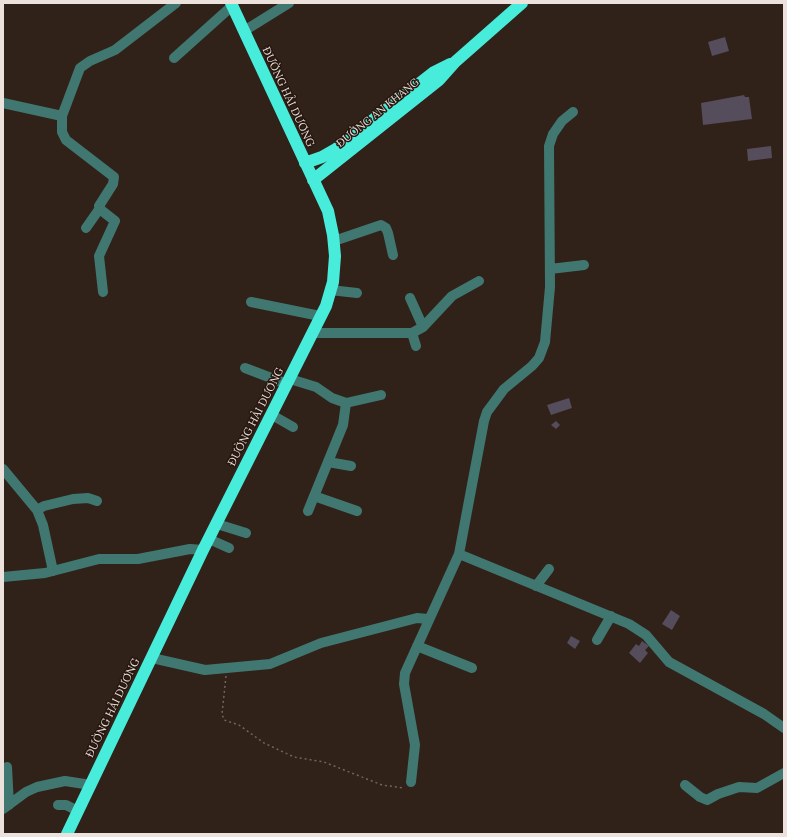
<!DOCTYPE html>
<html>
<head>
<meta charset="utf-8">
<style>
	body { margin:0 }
	#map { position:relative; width:787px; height:837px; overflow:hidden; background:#302119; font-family:Lora,serif }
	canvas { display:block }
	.frame { position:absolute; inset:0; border:4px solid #ece1db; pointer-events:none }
</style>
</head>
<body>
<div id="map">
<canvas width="787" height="837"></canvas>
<div class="frame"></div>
</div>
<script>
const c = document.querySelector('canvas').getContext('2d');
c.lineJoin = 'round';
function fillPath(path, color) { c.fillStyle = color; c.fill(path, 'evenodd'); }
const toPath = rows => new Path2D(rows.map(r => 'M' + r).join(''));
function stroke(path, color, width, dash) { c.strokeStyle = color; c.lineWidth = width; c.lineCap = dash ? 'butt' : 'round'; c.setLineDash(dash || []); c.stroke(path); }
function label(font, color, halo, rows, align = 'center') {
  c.font = font + ' Lora,serif'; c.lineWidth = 3; c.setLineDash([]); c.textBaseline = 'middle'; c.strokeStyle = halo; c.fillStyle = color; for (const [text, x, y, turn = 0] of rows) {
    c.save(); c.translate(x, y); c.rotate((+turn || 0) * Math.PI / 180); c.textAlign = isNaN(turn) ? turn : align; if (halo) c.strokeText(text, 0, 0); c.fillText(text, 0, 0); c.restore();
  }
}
const building = toPath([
	[725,37,729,51,712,56,708,42],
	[744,95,745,97,749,97,752,119,703,125,701,103],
	[771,146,772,158,748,161,747,149],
	[569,398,572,408,551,415,547,405],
	[556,421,560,425,556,429,551,425],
	[671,610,680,616,672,630,662,624],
	[571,636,580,641,575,649,567,643],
	[642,641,649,646,645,650,648,653,640,663,629,653,636,644,639,646]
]);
const path = toPath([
	[226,676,222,714,224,720,239,725,264,743,294,757,324,762,382,785,404,788]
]);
const minor = toPath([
	[244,31,289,3],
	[174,58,232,6],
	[3,103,62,116],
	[86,228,100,208],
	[334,241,381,225,386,228,388,233,393,255],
	[550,269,584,265],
	[330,290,357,293],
	[103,292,99,256,115,221,101,210,99,206,113,184,114,177,66,140,62,132,62,116,80,68,90,61,115,50,176,3],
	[410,298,423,327],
	[251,302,320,316],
	[312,333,412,333,423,327,452,296,479,281],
	[412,333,416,346],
	[245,368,287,384],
	[290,379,316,387,332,398,346,403,381,395],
	[272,415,293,427],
	[328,462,351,466],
	[3,469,37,510,43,525,53,571],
	[314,496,357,511],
	[37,510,44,506,73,499,88,498,97,501],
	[308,511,343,425,346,403],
	[217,524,246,533],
	[209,539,229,548],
	[459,554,629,624,646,635,669,662,764,714,784,728],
	[3,577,45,573,99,559,138,559,190,549,203,550],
	[536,586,549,569],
	[597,640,611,616],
	[417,646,472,668],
	[152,658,205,670,270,664,321,643,417,618,428,619],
	[7,767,9,805],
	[411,782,415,745,404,684,405,673,459,554,484,421,487,412,504,389,532,366,539,358,545,342,550,287,549,146,553,134,562,121,573,112],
	[685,785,700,797,707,800,718,794,739,787,757,788,784,773],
	[58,805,66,805,78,811],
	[3,809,26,792,37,787,65,781,91,785]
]);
const highway = toPath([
	[305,163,322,157,336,149,434,72,450,64],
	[313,180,439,80,455,62,522,3],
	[67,834,203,550,326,306,333,282,335,256,333,235,328,211,231,3]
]);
const streetNames = [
	["ĐƯỜNG HẢI DƯƠNG",288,97,65],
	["ĐƯỜNG AN KHANG",378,113,-39],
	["ĐƯỜNG HẢI DƯƠNG",256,417,-63],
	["ĐƯỜNG HẢI DƯƠNG",113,708,-64]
];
fillPath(building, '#554c5c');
stroke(path, '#73655e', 1.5, [2, 3]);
stroke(minor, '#407770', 10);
stroke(highway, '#48ecda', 12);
label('11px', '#ece1db', '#261710', streetNames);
</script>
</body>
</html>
